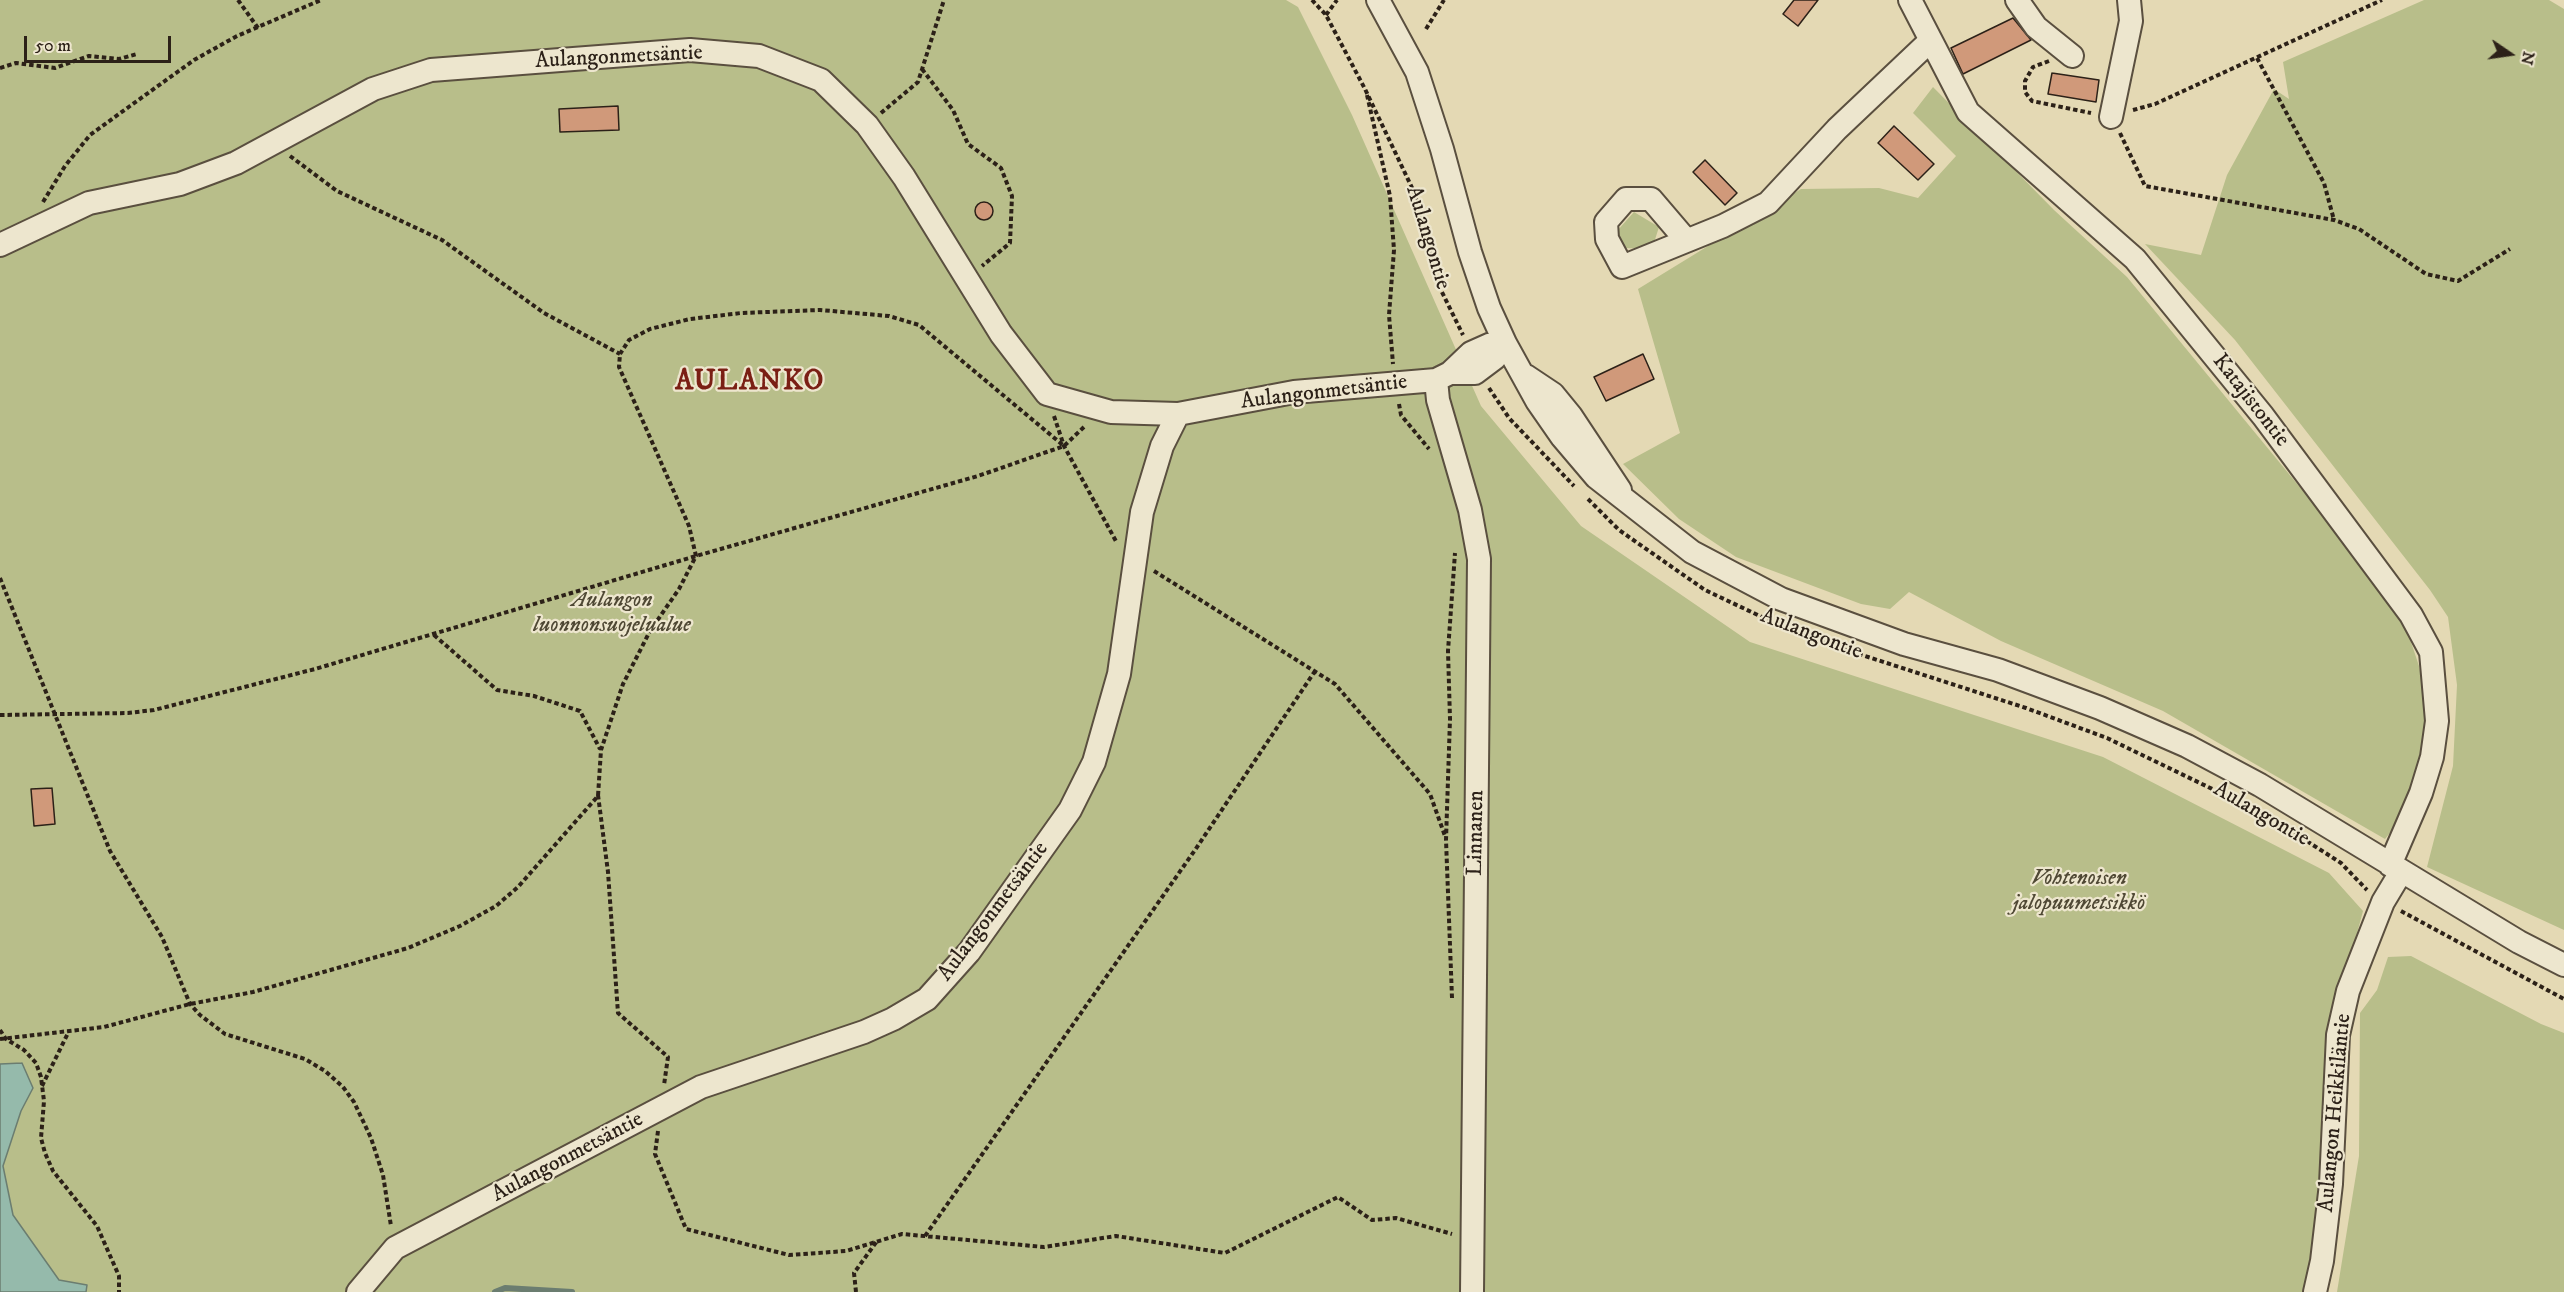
<!DOCTYPE html>
<html>
<head>
<meta charset="utf-8">
<style>
	body { margin:0 }
	#map { position:relative; width:2564px; height:1292px; overflow:hidden; background:#e4d9b4; font-family:"IM FELL DW Pica",serif }
	canvas { display:block }
	.north { position:absolute; left:2480px; top:24px; width:60px; height:60px; -webkit-text-stroke:4px #ede6ce; paint-order:stroke; rotate:103deg; font-size:16px; font-weight:700; line-height:24px; text-align:center; color:#2c2118 }
	.north::after { content:''; display:block; margin:auto; width:21px; height:27px; background:#2c2118; clip-path:polygon(50% 0,100% 100%,50% 72%,0 100%) }
	.scale { position:absolute; left:24px; top:36px; width:147px; height:27px; box-sizing:border-box; border:3px solid #2c2118; border-top:0; padding-left:8px; font-size:18px; line-height:21px; white-space:nowrap; color:#2c2118; -webkit-text-stroke:4px #ede6ce; paint-order:stroke }
</style>
</head>
<body>
<div id="map">
<canvas width="2564" height="1292"></canvas>
<div class="north">N</div>
<div class="scale">50 m</div>
</div>
<script>
const c = document.querySelector('canvas').getContext('2d');
c.lineJoin = 'round';
function fillPath(path, color) { c.fillStyle = color; c.fill(path, 'evenodd'); }
const toPath = rows => new Path2D(rows.map(r => 'M' + r).join(''));
function stroke(path, color, width, dash) { c.strokeStyle = color; c.lineWidth = width; c.lineCap = dash ? 'butt' : 'round'; c.setLineDash(dash || []); c.stroke(path); }
function label(font, color, halo, rows, align = 'center') {
  c.font = font + ' "IM FELL DW Pica",serif'; c.lineWidth = 4.5; c.setLineDash([]); c.textBaseline = 'middle'; c.strokeStyle = halo; c.fillStyle = color; for (const [text, x, y, turn = 0] of rows) {
    c.save(); c.translate(x, y); c.rotate((+turn || 0) * Math.PI / 180); c.textAlign = isNaN(turn) ? turn : align; if (halo) c.strokeText(text, 0, 0); c.fillText(text, 0, 0); c.restore();
  }
}
const green = toPath([
	[0,0,1286,0,1298,7,1352,115,1481,406,1581,526,1750,642,2103,757,2329,873,2363,911,2344,982,2309,1292,0,1292],
	[2424,0,2549,0,2564,9,2564,930,2427,867,2453,766,2457,685,2448,617,2430,590,2235,340,2145,244,2201,255,2227,175,2274,89,2289,99,2283,62],
	[1933,87,2054,210,2127,277,2400,609,2419,666,2429,711,2429,740,2410,796,2394,828,2385,839,2163,711,2001,641,1909,592,1890,609,1861,604,1736,557,1679,519,1623,464,1680,433,1638,289,1801,189,1879,188,1918,198,1956,156,1913,113],
	[1634,212,1659,227,1652,249,1623,248,1617,231],
	[2411,956,2541,1024,2564,1033,2564,1292,2337,1292,2359,1156,2360,1013,2377,990,2388,957]
]);
const water = toPath([
	[22,1063,33,1088,21,1111,3,1166,13,1215,59,1280,87,1285,86,1292,0,1292,0,1064,22,1063]
]);
const stream = toPath([
	[495,1292,505,1288,572,1292]
]);
const building = toPath([
	[1794,0,1818,0,1798,26,1783,14,1794,0],
	[2013,18,2031,40,1963,74,1951,48,2013,18],
	[2052,73,2099,80,2096,102,2048,94,2052,73],
	[618,106,619,130,560,132,559,109,618,106],
	[1894,126,1934,164,1918,180,1878,143,1894,126],
	[1705,160,1737,193,1725,205,1693,172,1705,160],
	'975 211a9 9 0 1 1 18 0a9 9 0 1 1-18 0Z',
	[1643,354,1654,379,1606,401,1594,377,1643,354],
	[52,788,55,824,34,826,31,789,52,788]
]);
const path = toPath([
	[238,0,258,28],
	[1312,0,1326,15,1365,89,1415,194,1437,282,1463,335],
	[1326,15,1337,0],
	[1426,29,1444,0],
	[2257,58,2324,183,2334,220],
	[2049,61,2033,67,2025,81,2025,92,2032,101,2091,113],
	[0,68,16,63,55,68,89,56,119,59,137,54],
	[922,69,953,110,968,144,1001,168,1012,196,1010,243,982,266],
	[1367,95,1390,196,1394,250,1389,315,1393,364],
	[2133,110,2155,104,2382,0],
	[881,113,918,82,944,0],
	[2120,133,2145,186,2334,220,2359,229,2426,274,2458,281,2510,249],
	[290,156,337,191,442,240,544,313,620,354],
	[43,202,65,166,90,135,130,106,194,60,237,36,321,0],
	[1489,388,1509,418,1574,486],
	[1399,404,1401,415,1429,449],
	[1054,416,1064,446,1117,543],
	[1588,499,1619,530,1705,590,1800,635,2026,708,2107,738,2266,815],
	[1154,571,1335,684,1430,794,1445,836],
	[0,578,110,851,162,937,190,1004,200,1015,225,1034,305,1059,325,1071,343,1087,354,1102,371,1138,383,1175,391,1226],
	[434,635,497,690,534,696,580,711,600,749],
	[0,715,128,713,154,710,315,669,696,556,978,476,1064,446,1085,426],
	[598,795,608,872,618,1013,668,1057,664,1085],
	[2288,829,2341,863,2367,890],
	[2401,911,2564,999],
	[1452,998,1446,840,1450,719,1448,651,1455,553],
	[0,1030,6,1039,24,1050,36,1063,41,1077,44,1101,41,1138,45,1153,53,1171,97,1226,119,1276,119,1292],
	[0,1039,104,1027,190,1004,253,992,408,948,460,926,496,906,518,887,598,796,601,750,623,684,650,631,679,589,696,556,689,526,619,367,620,354,629,340,650,329,690,319,741,313,820,310,889,316,919,325,1064,446],
	[42,1086,69,1031],
	[658,1131,655,1154,686,1229,789,1255,846,1251,902,1234,1044,1247,1116,1236,1225,1253,1338,1197,1372,1220,1396,1218,1452,1234],
	[925,1236,1195,850,1315,671],
	[856,1292,854,1273,877,1241]
]);
const minor = toPath([
	[1378,0,1417,72,1442,149,1470,252,1489,308,1505,343,1537,401,1562,437,1596,477,1692,552,1781,599,1904,644,1998,670,2100,708,2187,746,2260,785,2519,942,2564,965],
	[1910,0,1968,112,2135,259,2263,416,2411,615,2431,652,2437,721,2432,757,2421,793,2390,865],
	[2017,0,2036,27,2072,56],
	[2111,117,2131,21,2129,0],
	[1686,240,1651,199,1626,199,1606,222,1607,239,1622,267,1723,226,1768,203,1837,129,1930,41],
	[0,245,89,203,180,184,236,163,373,89,431,70,690,50,759,56,821,80,867,125,904,177,1001,334,1047,394,1111,412,1178,414,1162,446,1142,512,1119,674,1094,762,1070,810,969,952,927,999,893,1019,864,1032,701,1087,395,1248,358,1292],
	[1450,373,1471,353,1489,345,1505,343],
	[1526,376,1553,394,1571,416,1620,490],
	[1436,380,1438,400,1470,510,1479,559,1472,1292],
	[1178,414,1294,392,1436,380,1450,373,1475,373,1495,358,1505,343],
	[2315,1292,2322,1261,2331,1184,2338,1035,2348,991,2383,902,2401,872]
]);
const streetNames = [
	["Aulangonmetsäntie",619,58,-3],
	["Aulangontie",1427,238,73],
	["Aulangonmetsäntie",1324,393,-7],
	["Katajistontie",2250,401,52],
	["Aulangontie",1811,635,21],
	["Aulangontie",2261,815,30],
	["Linnanen",1477,833,-89],
	["Aulangonmetsäntie",994,912,-53],
	["Aulangon Heikkiläntie",2336,1113,-85],
	["Aulangonmetsäntie",568,1158,-28]
];
const parkNames = [
	["Aulangon",612,601],
	["luonnonsuojelualue",612,626],
	["Vohtenoisen",2079,879],
	["jalopuumetsikkö",2079,904]
];
const districtNames = [
	["AULANKO",750,383]
];
fillPath(green, '#b8be8a');
fillPath(water, '#95baab');
stroke(water, '#6b7d70', 1.5);
stroke(stream, '#6b7d70', 6);
fillPath(building, '#d0997a');
stroke(building, '#2c2118', 1.5);
stroke(minor, '#5a4f3f', 26);
stroke(path, '#2c2118', 4, [4.5, 3]);
stroke(minor, '#ede6ce', 22);
label('22px', '#2c2118', '#ede6ce', streetNames);
label('italic 22px', '#4f4834', '#ede6ce', parkNames);
c.letterSpacing = '1.5px';
label('bold 28px', '#7a1f14', '#ede6ce', districtNames);
c.letterSpacing = '0px';
</script>
</body>
</html>
